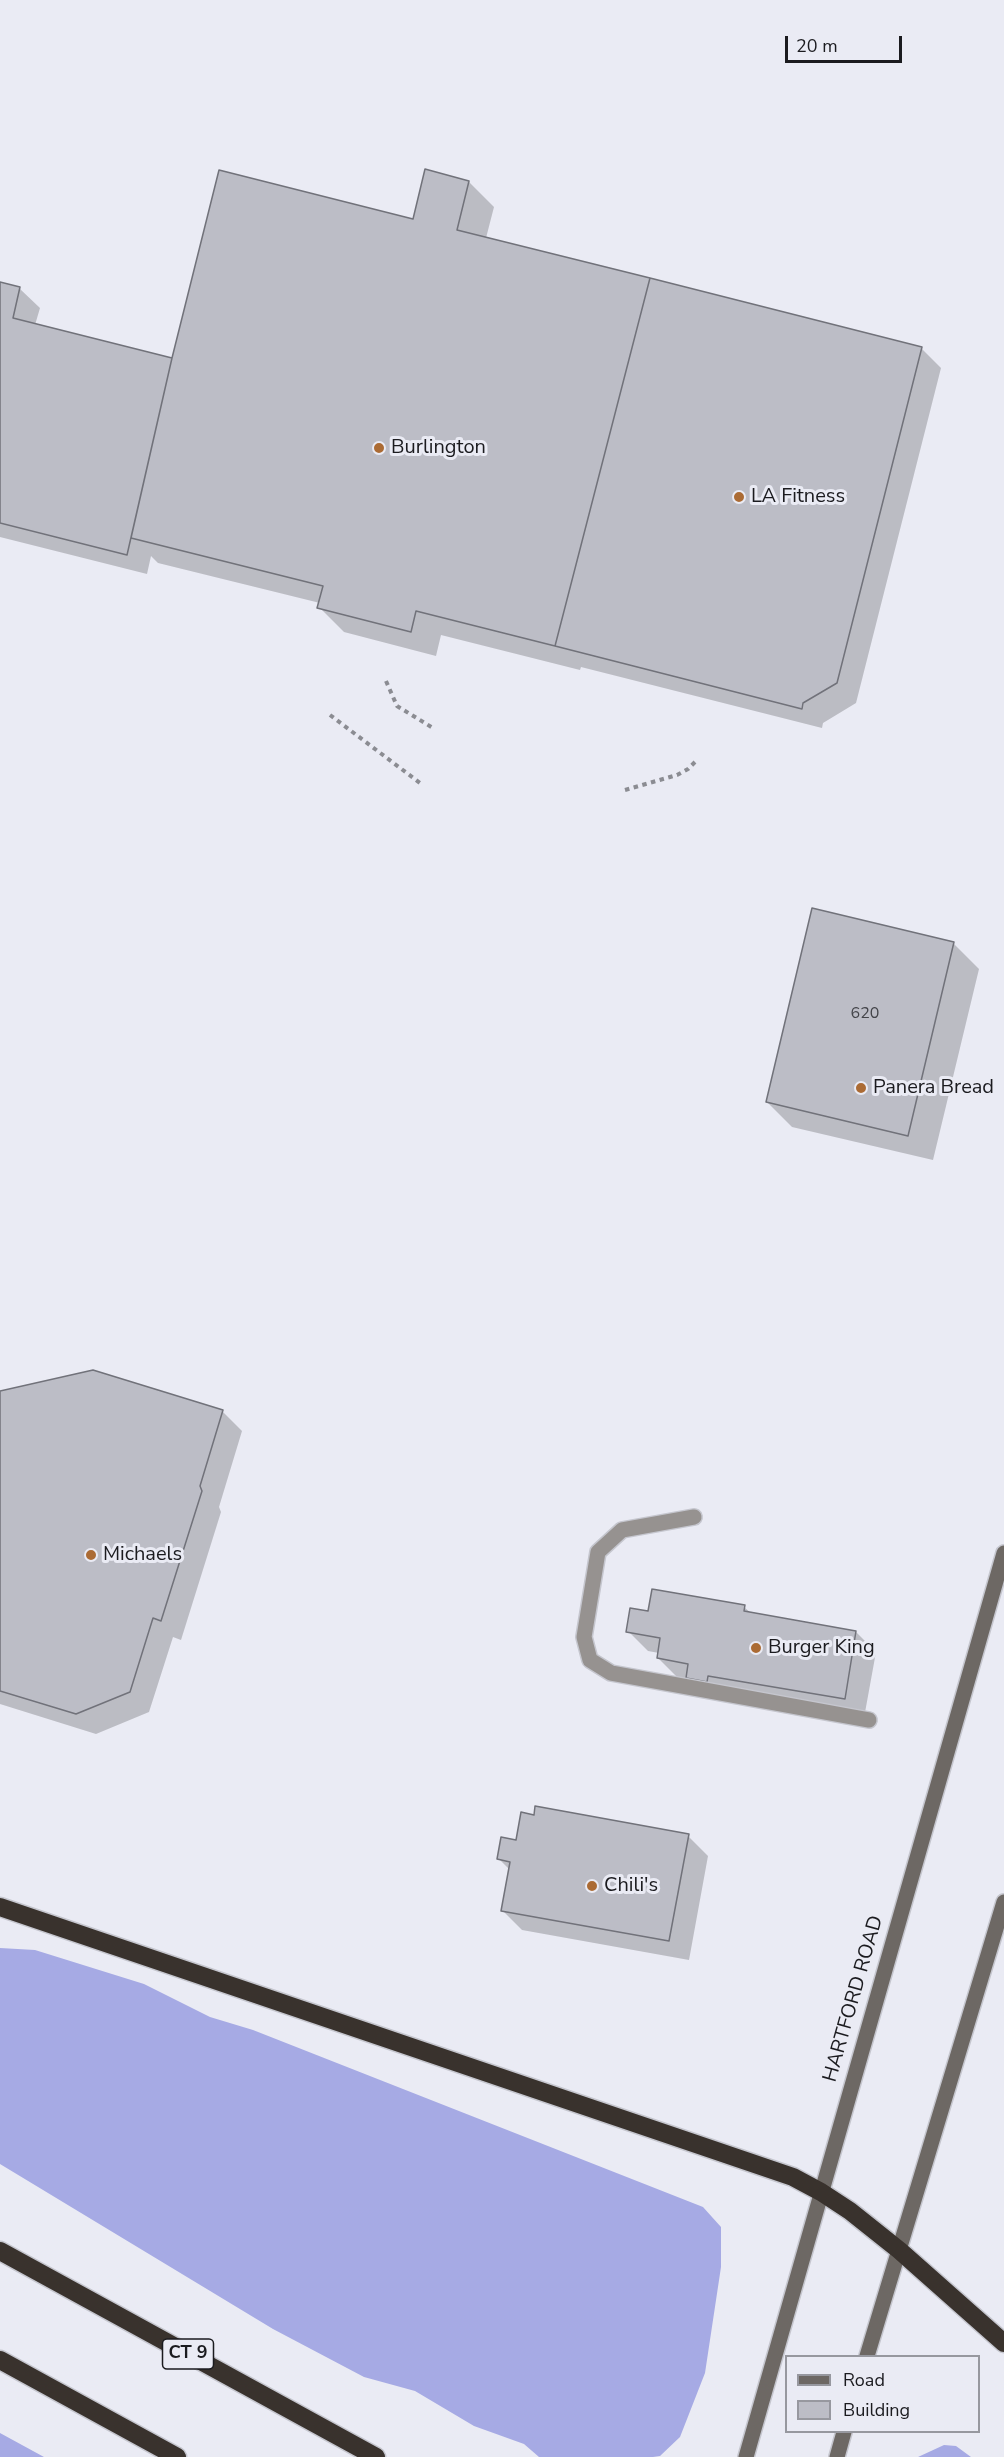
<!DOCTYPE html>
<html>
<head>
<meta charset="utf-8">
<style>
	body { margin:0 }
	#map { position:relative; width:1004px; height:2457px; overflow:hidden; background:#eaebf4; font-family:"Nunito Sans",sans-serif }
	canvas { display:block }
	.legend { position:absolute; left:785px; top:2355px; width:195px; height:78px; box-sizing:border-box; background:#eaebf4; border:2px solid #97989f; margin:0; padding:8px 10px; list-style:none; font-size:18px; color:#1b1b1f }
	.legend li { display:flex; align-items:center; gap:12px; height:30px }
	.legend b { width:30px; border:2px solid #97989f }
	.scale { position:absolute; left:785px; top:36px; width:117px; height:27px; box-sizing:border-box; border:3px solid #1b1b1f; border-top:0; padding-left:8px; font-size:18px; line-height:21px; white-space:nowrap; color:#1b1b1f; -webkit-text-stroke:4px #eaebf4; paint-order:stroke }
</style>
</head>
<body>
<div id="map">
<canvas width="1004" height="2457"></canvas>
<ul class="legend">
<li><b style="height:8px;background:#6d6864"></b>Road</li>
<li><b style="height:16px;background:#bcbdc6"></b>Building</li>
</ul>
<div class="scale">20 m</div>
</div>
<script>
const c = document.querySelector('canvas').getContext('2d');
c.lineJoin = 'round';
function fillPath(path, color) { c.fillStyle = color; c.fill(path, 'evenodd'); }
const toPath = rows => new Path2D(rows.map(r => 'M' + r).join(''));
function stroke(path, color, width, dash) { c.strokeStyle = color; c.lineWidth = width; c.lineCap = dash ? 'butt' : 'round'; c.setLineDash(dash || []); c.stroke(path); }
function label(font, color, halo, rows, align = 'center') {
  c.font = font + ' "Nunito Sans",sans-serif'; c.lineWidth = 6; c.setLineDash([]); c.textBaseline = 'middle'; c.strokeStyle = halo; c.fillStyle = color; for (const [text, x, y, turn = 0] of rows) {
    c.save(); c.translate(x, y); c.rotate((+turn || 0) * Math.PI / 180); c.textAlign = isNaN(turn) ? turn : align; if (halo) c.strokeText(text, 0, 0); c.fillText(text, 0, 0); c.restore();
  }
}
const forest = toPath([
	[0,1948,35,1950,144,1984,210,2017,253,2030,703,2207,721,2227,721,2267,705,2373,680,2437,660,2456,653,2457,539,2457,524,2444,474,2426,415,2391,364,2377,273,2329,0,2164],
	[0,2433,44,2457,0,2457],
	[944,2445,956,2446,971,2457,918,2457]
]);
const shadow = toPath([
	[469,182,494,207,486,238,921,348,941,368,856,703,823,723,822,728,581,667,580,670,441,635,436,656,344,632,319,607,320,603,158,563,151,556,147,574,0,537,0,283,20,289,40,308,35,325,173,359,414,221],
	[813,910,954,944,979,969,933,1160,792,1127,767,1102],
	[0,1393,222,1411,242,1431,219,1507,221,1512,181,1640,173,1637,149,1712,96,1734,0,1704],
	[744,1607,752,1614,856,1632,876,1652,864,1718,678,1678,658,1658,659,1653,648,1651,628,1631,650,1613],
	[688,1836,708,1856,689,1960,522,1930,502,1910,510,1870,499,1859,517,1842]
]);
const building = toPath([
	[425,169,469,181,457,230,650,278,555,646,416,611,411,632,317,608,323,586,131,538,172,358,219,170,413,219,425,169],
	[650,278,922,347,837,683,803,703,802,709,555,646,650,278],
	[0,282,20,287,13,318,172,358,127,555,0,523,0,282],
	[812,908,954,942,908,1136,766,1102,812,908],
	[93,1370,223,1410,200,1486,202,1491,161,1621,153,1618,130,1692,76,1714,0,1691,0,1391,93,1370],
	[652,1589,745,1605,744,1611,856,1631,845,1699,708,1676,707,1682,686,1678,688,1664,657,1658,660,1638,626,1632,630,1608,648,1611,652,1589],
	[535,1806,689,1834,669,1941,501,1911,510,1862,497,1859,501,1837,516,1840,521,1812,534,1815,535,1806]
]);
const path = toPath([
	[386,681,397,706,433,728],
	[330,715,420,783],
	[625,790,677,775,688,769,695,762]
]);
const lane = toPath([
	[694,1517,622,1530,598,1552,584,1637,590,1660,611,1673,869,1720]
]);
const secondary = toPath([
	[867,2356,1004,1902],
	[746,2457,1004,1553],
	[837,2457,844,2432]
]);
const highway = toPath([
	[0,1907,793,2177,821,2192,850,2211,899,2250,1004,2343],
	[0,2251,376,2457],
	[0,2360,177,2457]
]);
const markers = [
	[379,448,6,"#ab6b34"],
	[739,497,6,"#ab6b34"],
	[861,1088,6,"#ab6b34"],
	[91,1555,6,"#ab6b34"],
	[756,1648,6,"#ab6b34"],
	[592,1886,6,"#ab6b34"]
];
const numberNames = [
	["620",865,1014]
];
const shields = [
	[188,2354,51]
];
const shieldNames = [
	["CT 9",188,2354]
];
const poiNames = [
	["Burlington",391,448],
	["LA Fitness",751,497],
	["Panera Bread",873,1088],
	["Michaels",103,1555],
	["Burger King",768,1648],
	["Chili's",604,1886]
];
const streetNames = [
	["HARTFORD ROAD",854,1999,-74]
];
fillPath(forest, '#a6aae4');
fillPath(shadow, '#0003');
fillPath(building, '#bcbdc6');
stroke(building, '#71727a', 1.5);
stroke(lane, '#c5c6ce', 18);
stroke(secondary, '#c5c6ce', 18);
stroke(highway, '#c5c6ce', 21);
stroke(path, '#8b8c92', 4, [4.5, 4.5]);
stroke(lane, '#969290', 15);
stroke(secondary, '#6d6864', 15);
stroke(highway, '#39322d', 18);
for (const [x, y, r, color] of markers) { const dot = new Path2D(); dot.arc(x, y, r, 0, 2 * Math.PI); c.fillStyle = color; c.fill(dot); stroke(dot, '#eaebf4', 2); }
label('16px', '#434449', null, numberNames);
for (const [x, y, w] of shields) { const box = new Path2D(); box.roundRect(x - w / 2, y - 15, w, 30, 4.5); c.fillStyle = '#eaebf4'; c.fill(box); stroke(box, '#1b1b1f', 1.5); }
label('bold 18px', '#1b1b1f', null, shieldNames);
label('20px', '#1b1b1f', '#eaebf4', poiNames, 'left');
label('20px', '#1b1b1f', '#eaebf4', streetNames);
</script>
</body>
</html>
